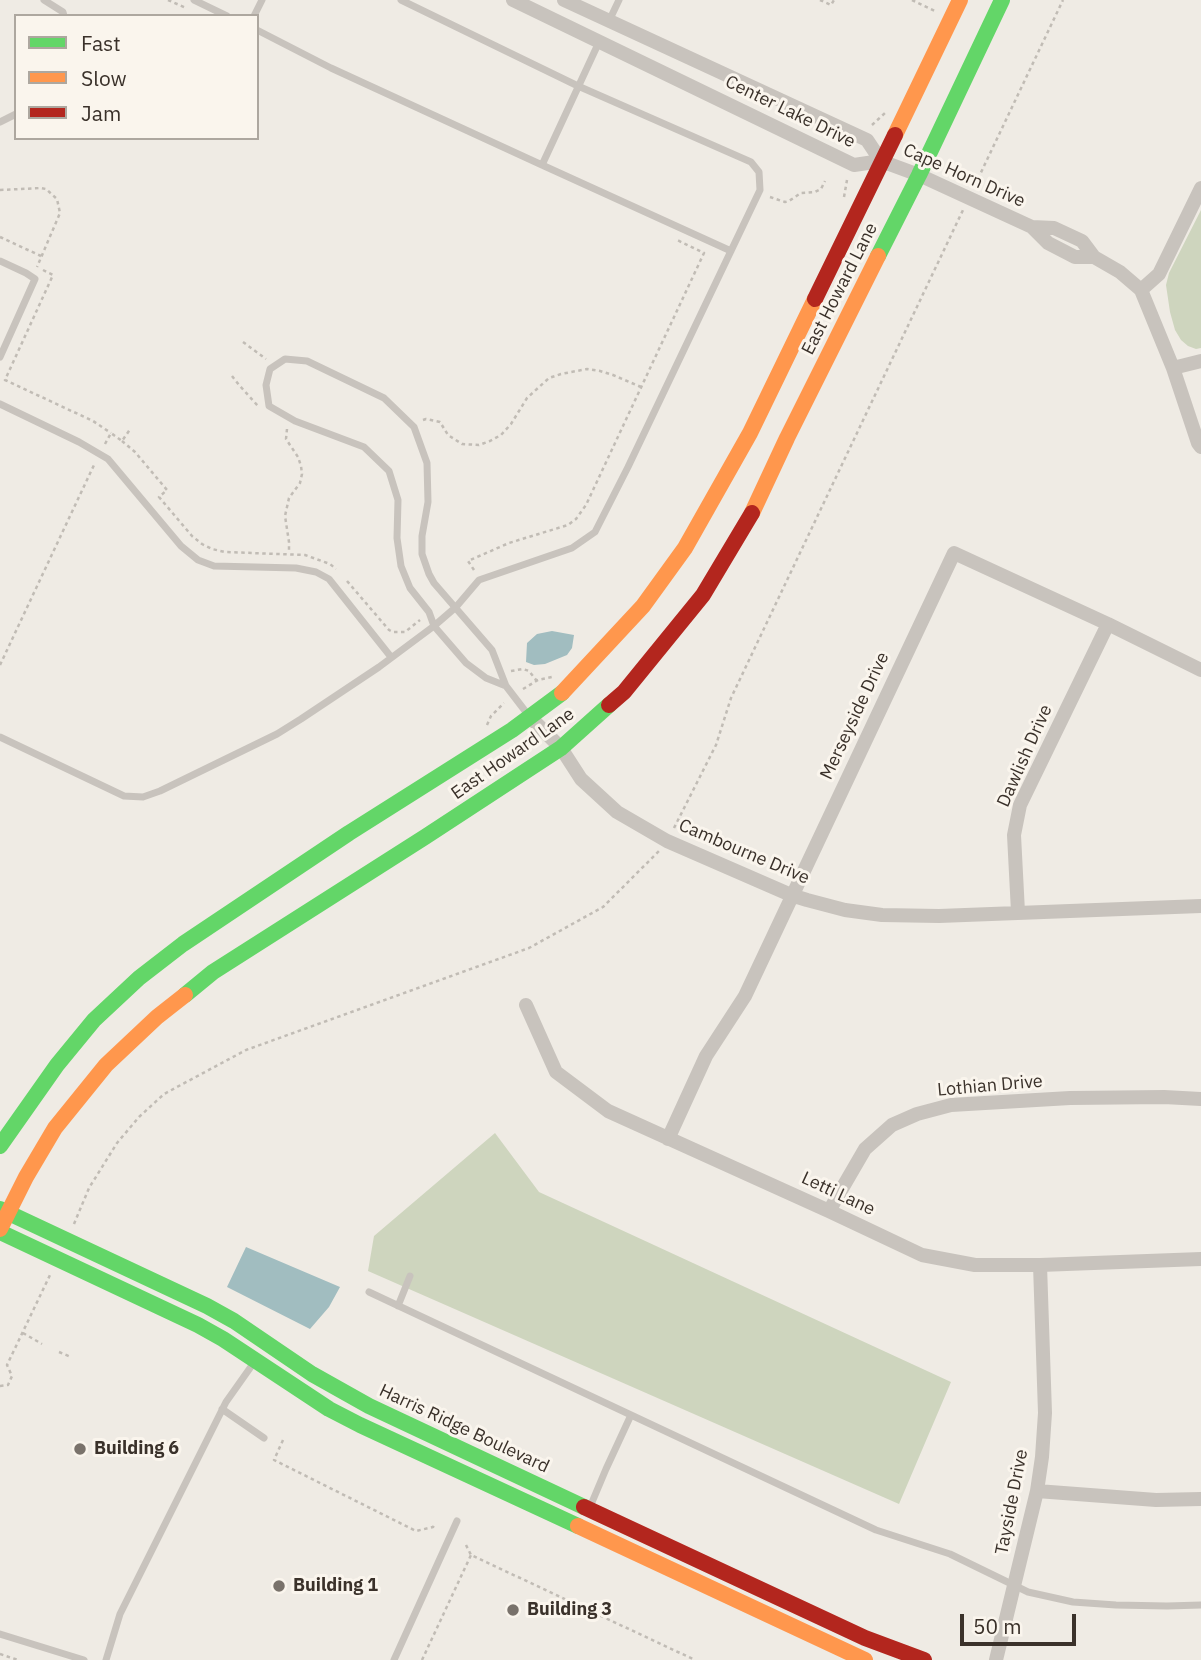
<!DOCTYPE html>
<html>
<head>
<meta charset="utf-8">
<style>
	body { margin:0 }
	#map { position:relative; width:1201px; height:1660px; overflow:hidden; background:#efebe4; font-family:"IBM Plex Sans",sans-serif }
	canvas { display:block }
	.legend { position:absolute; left:14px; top:14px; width:245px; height:126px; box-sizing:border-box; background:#faf5ed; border:2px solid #ada79f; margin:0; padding:9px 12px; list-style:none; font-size:21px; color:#3a312a }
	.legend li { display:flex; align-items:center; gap:14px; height:35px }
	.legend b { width:35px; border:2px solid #ada79f }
	.scale { position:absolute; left:960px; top:1614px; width:116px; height:32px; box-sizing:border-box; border:4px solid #3a312a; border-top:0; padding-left:9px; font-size:21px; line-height:24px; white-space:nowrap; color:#3a312a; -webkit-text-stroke:5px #faf5ed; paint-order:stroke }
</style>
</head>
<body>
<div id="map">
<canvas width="1201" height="1660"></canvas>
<ul class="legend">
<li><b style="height:9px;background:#63d668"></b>Fast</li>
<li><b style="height:9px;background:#ff974d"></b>Slow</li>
<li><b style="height:9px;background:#b3261e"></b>Jam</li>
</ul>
<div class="scale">50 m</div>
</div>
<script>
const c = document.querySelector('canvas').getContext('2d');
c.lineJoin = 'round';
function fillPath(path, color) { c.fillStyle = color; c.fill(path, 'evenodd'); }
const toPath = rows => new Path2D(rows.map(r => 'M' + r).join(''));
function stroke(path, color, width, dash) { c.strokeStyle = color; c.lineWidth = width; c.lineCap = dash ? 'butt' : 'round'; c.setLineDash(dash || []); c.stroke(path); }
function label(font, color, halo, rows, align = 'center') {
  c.font = font + ' "IBM Plex Sans",sans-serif'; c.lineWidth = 6; c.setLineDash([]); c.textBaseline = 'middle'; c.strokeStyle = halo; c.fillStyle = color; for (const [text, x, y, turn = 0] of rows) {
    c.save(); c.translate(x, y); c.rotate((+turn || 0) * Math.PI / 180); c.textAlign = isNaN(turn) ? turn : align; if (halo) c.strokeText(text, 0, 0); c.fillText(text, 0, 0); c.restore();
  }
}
const green = toPath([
	[1201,210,1201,348,1196,349,1188,346,1181,340,1175,330,1170,312,1166,285,1169,273],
	[495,1133,539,1192,951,1382,899,1504,368,1271,374,1236]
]);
const water = toPath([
	[552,631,574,635,572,648,567,655,545,664,534,665,526,662,527,643,537,634],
	[246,1247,340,1287,329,1307,310,1329,227,1287]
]);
const path = toPath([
	[168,0,186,8],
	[820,0,831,5,834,0],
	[912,0,935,11],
	[872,125,885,113],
	[975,185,1063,0],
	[0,190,41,188,46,189,57,199,60,213,37,267],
	[770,197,785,202,789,201,801,193,815,192,821,189,825,181],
	[844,197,847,180],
	[0,237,41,256],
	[43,270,53,275,5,380,93,421,111,433],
	[243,342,266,359],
	[232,376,239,385,258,406],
	[423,420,426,419,440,422,448,435,462,444,479,445,490,441,501,435,511,424,527,398,549,378,561,374,587,369,600,371,613,375,641,387],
	[287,429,286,439,298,457,301,466,302,474,300,483,289,498,285,516,289,542,289,553],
	[122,441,135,452,167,490,159,497,192,536,202,544,212,549,225,552,305,555,330,564,336,569],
	[105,444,111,433,122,441,131,428],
	[474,570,468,561,509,543,568,525,576,519,586,505,704,253,675,239],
	[347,581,389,630,393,632,405,632,420,620],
	[0,665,94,465],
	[511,671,523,669,529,671,537,681],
	[523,689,538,680,552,677],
	[487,725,491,716,504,703],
	[674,828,716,745,731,698,963,210],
	[74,1224,89,1188,117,1143,139,1117,164,1094,246,1050,529,948,603,907,659,851],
	[23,1333,42,1344],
	[59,1352,71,1357],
	[0,1386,8,1385,12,1376,7,1365,50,1275],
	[283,1440,274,1460,416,1531,433,1527,435,1524],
	[466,1545,471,1555,695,1660],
	[0,1654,18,1660],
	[422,1660,471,1555]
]);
const lane = toPath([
	[44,0,63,12,64,16],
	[194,0,227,16],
	[254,16,262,0],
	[609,21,619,0],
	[257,30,331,68,542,165,599,42],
	[0,122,16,114],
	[542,165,731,251],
	[0,261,26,273,35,279,0,357],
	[0,404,79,442,108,459,181,546,198,560,214,566,296,568,316,572,329,579,391,657],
	[506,686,486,678,466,663,434,626,429,612,410,588,401,566,397,538,398,500,389,471,364,447,295,421,269,406,266,385,270,369,285,359,307,361,384,398,414,427,427,463,428,502,422,536,422,554,429,574,434,583,492,650,506,686,529,716],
	[0,737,124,796,143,797,160,791,277,734,301,719,379,667,434,626,456,607,479,580,572,548,595,532,628,467,760,190,759,172,751,162,578,86,401,0],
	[369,1292,876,1530,950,1554,1028,1592,1073,1602,1116,1605,1167,1606,1201,1605],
	[398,1306,410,1276],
	[222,1409,264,1438],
	[590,1507,606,1469,631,1415],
	[0,1634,84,1660],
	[106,1660,120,1614,226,1402,255,1361],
	[394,1660,457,1521]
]);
const street = toPath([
	[513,0,854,165,881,161,919,175,1032,227,1054,228,1082,241,1094,257,1120,272,1141,290,1173,368,1198,443,1201,447],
	[564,0,867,140,881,161],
	[1032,227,1048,243,1075,257,1094,257],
	[1141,290,1159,274,1201,188],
	[1173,368,1201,361],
	[530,717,561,748,581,779,617,812,667,841,791,895,807,900,845,910,882,915,939,916,1201,906],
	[1018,912,1014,835,1020,805,1108,624],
	[526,1005,556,1072,608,1111,829,1211,922,1255,975,1265,1040,1265,1201,1259],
	[668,1139,706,1056,745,996,954,553,1108,624,1201,670],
	[829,1211,865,1149,892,1125,917,1114,951,1105,1070,1098,1164,1097,1201,1099],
	[1037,1491,1156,1500,1201,1499],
	[996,1660,1037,1491,1042,1457,1045,1413,1040,1265]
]);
const fast = toPath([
	[878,256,919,175,1002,0],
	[185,995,213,972,425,837,561,748,609,705],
	[0,1146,57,1065,94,1020,139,978,183,944,349,833,512,730,562,693],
	[0,1209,207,1306,234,1321,312,1374,369,1406,584,1507],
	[0,1232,198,1325,223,1339,329,1409,360,1425,578,1526]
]);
const slow = toPath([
	[895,135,960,0],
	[752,513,787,438,878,256],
	[562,693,643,606,685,548,750,433,815,299],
	[0,1229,26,1177,55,1128,106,1065,157,1017,185,995],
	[578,1526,865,1660]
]);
const jam = toPath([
	[815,299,895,135],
	[609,705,624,692,703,595,752,513],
	[584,1507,865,1638,924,1660]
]);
const markers = [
	[80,1449,7,"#79726b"],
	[279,1586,7,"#79726b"],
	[513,1610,7,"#79726b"]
];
const streetNames = [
	["Center Lake Drive",790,112,26],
	["Cape Horn Drive",964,176,24],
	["East Howard Lane",840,289,-63],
	["Merseyside Drive",855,716,-65],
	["East Howard Lane",513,754,-35],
	["Dawlish Drive",1025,756,-66],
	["Cambourne Drive",744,852,23],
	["Lothian Drive",990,1086,-5],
	["Letti Lane",838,1194,25],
	["Harris Ridge Boulevard",464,1429,25],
	["Tayside Drive",1012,1502,-79]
];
const poiNames = [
	["Building 6",94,1449],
	["Building 1",293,1586],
	["Building 3",527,1610]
];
fillPath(green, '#ced5be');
fillPath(water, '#a1bdc0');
stroke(path, '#c1bcb5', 2.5, [3.5, 3.5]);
stroke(lane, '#c8c3bd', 7);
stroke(street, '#c8c3bd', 14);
stroke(fast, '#63d668', 16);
stroke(slow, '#ff974d', 16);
stroke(jam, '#b3261e', 16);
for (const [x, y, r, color] of markers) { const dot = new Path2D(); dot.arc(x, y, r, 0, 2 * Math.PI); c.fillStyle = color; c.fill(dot); stroke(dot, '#faf5ed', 2.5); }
label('18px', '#3a312a', '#faf5ed', streetNames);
label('bold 18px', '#3a312a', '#faf5ed', poiNames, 'left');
</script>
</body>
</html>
